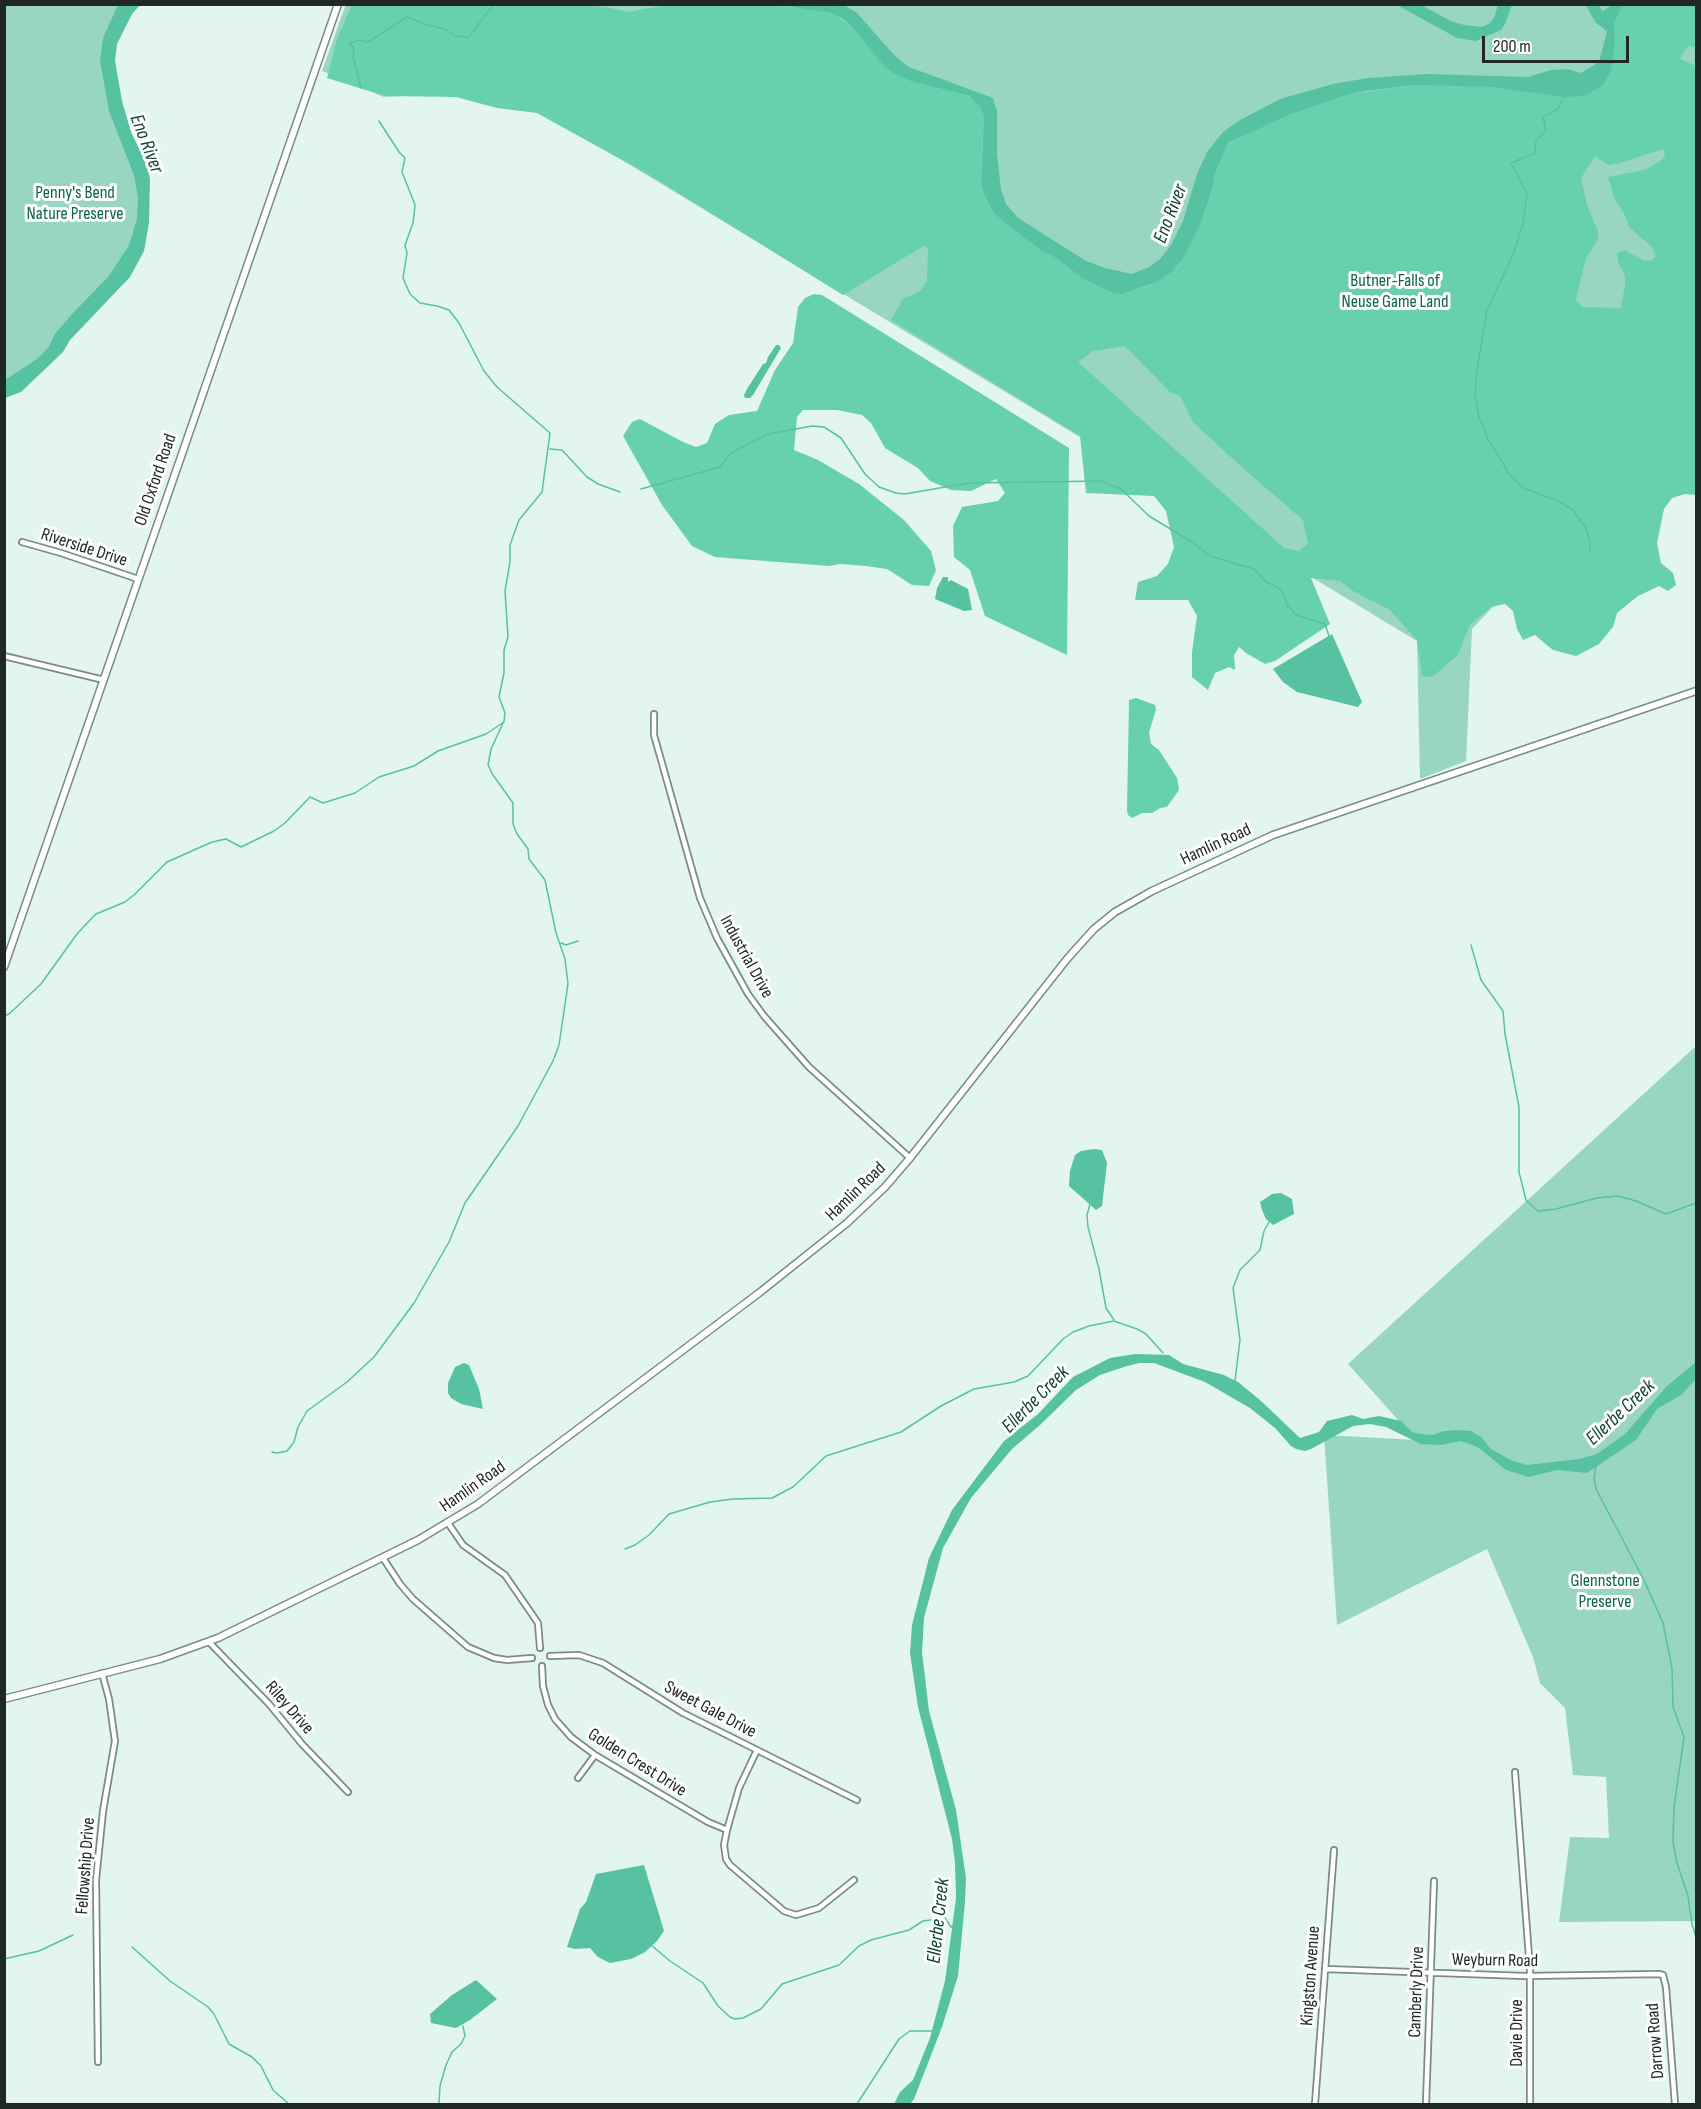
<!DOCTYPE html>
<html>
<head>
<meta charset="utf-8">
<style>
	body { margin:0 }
	#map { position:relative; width:1701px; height:2109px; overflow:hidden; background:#e2f6ee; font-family:"Sofia Sans Condensed",sans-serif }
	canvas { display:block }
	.frame { position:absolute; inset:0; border:6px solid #202825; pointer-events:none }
	.scale { position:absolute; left:1482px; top:36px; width:147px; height:27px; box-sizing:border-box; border:3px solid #202825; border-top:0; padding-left:8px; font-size:18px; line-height:21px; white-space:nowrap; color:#202825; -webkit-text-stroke:4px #fefefe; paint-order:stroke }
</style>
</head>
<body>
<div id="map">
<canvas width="1701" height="2109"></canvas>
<div class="frame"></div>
<div class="scale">200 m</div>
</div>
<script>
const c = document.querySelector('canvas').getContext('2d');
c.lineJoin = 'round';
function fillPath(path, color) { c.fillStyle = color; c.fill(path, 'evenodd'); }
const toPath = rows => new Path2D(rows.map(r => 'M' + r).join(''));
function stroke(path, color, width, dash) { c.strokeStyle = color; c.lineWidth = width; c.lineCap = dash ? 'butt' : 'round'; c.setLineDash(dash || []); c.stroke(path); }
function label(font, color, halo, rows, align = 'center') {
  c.font = font + ' "Sofia Sans Condensed",sans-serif'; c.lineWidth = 6; c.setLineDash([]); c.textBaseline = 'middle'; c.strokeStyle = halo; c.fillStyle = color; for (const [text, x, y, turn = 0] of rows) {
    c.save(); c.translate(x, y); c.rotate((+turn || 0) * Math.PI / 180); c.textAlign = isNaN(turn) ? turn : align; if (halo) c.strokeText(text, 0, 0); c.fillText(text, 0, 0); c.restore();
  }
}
const green = toPath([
	[346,4,1696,5,1696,391,1472,629,1466,761,1420,779,1417,641,493,82,462,97,440,94,384,97,322,71],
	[5,5,129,5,109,63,136,159,141,239,56,350,5,389],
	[1696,1046,1696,1921,1559,1922,1570,1837,1609,1838,1606,1777,1573,1775,1565,1708,1540,1683,1533,1657,1487,1549,1337,1625,1324,1435,1416,1440,1348,1364]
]);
const forest = toPath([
	[575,4,610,8,628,12,673,4,777,6,804,8,836,15,854,29,883,65,893,73,910,81,962,94,974,98,981,108,984,117,981,172,1011,228,1041,250,1056,258,1085,280,1113,293,1121,294,1151,285,1173,271,1179,265,1201,223,1213,186,1215,174,1228,144,1254,130,1286,116,1346,95,1414,85,1491,87,1563,97,1611,71,1615,43,1614,23,1623,5,1696,5,1696,47,1688,46,1680,59,1696,66,1696,495,1685,494,1672,498,1664,509,1657,543,1661,563,1673,573,1676,585,1668,591,1659,586,1638,596,1617,613,1613,627,1599,644,1576,656,1553,650,1535,635,1523,640,1517,629,1513,611,1505,604,1491,607,1470,625,1458,655,1432,677,1422,676,1417,640,1390,610,1353,591,1340,581,1311,578,1330,624,1275,661,1265,664,1246,653,1239,647,1234,655,1235,670,1229,667,1215,673,1208,690,1192,677,1192,652,1197,616,1188,600,1135,600,1138,582,1157,576,1168,564,1174,547,1166,511,1154,496,1086,493,1080,436,891,320,903,299,920,291,927,281,928,249,925,245,843,295,651,176,537,113,497,108,456,97,385,96,327,78,337,39,352,5],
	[1663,149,1665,155,1661,161,1644,170,1608,177,1615,200,1626,217,1629,227,1652,247,1656,255,1652,260,1644,261,1625,250,1617,253,1619,265,1625,275,1625,286,1621,308,1582,307,1576,299,1586,258,1598,240,1598,231,1587,205,1581,178,1595,156,1608,165,1620,163],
	[1125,346,1170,392,1181,397,1193,422,1246,471,1303,520,1308,544,1299,551,1284,548,1078,362,1093,351],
	[814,294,822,295,1069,448,1067,655,985,616,970,570,954,557,953,526,962,507,998,501,1005,493,996,479,971,491,951,490,930,481,918,468,885,448,871,423,862,415,837,410,803,410,797,417,794,450,818,460,859,484,904,520,931,551,936,570,929,586,912,585,887,569,866,566,840,564,829,566,715,557,692,546,662,505,623,436,632,422,640,419,683,442,696,447,707,443,715,424,729,415,757,411,775,370,793,343,798,307,805,298],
	[1136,698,1155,705,1156,710,1149,732,1151,744,1159,750,1177,778,1179,790,1167,807,1160,808,1152,813,1142,813,1132,818,1128,815,1127,811,1129,700]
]);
const water = toPath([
	[118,5,140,5,132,14,117,44,115,61,122,101,131,132,147,165,150,179,149,223,144,251,130,277,70,340,63,352,21,392,5,398,5,380,37,359,48,348,55,334,72,314,108,277,128,247,132,236,137,218,138,198,134,175,109,111,100,61,103,38],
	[683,5,844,5,857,13,894,55,909,67,993,98,997,112,997,153,1001,190,1006,204,1018,218,1086,261,1105,268,1132,274,1149,267,1160,259,1171,245,1183,221,1197,174,1207,152,1223,132,1240,120,1280,99,1333,84,1368,78,1427,74,1528,77,1551,70,1567,69,1581,73,1599,62,1607,31,1595,22,1586,5,1600,5,1601,10,1603,11,1612,5,1623,5,1614,23,1615,43,1611,71,1603,85,1584,96,1563,97,1491,87,1414,85,1366,91,1346,95,1286,116,1228,143,1215,174,1213,186,1201,223,1182,260,1173,271,1155,283,1121,294,1113,293,1085,280,1056,258,1041,250,1011,228,994,213,984,194,981,183,984,117,981,108,970,96,910,81,893,73,883,65,854,29,842,18,830,13,787,6],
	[1397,5,1421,5,1451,21,1464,25,1482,27,1490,23,1494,18,1498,5,1512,5,1505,24,1501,30,1476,41,1457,38],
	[776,345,779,345,781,348,753,395,750,398,745,398,744,395,747,389,763,364,766,363,768,357],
	[943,577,948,577,948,582,951,580,968,589,972,610,964,611,935,599,937,588],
	[1332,634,1362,702,1358,707,1297,692,1283,682,1273,669],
	[1094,1149,1102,1150,1107,1163,1102,1206,1096,1210,1069,1186,1070,1171,1075,1155,1081,1151],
	[1281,1193,1292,1199,1294,1214,1273,1225,1266,1219,1262,1210,1260,1202,1272,1194],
	[1135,1354,1169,1355,1183,1364,1224,1375,1238,1382,1260,1400,1300,1438,1319,1432,1327,1421,1352,1415,1363,1419,1379,1416,1401,1421,1412,1432,1420,1434,1432,1435,1444,1431,1456,1430,1471,1431,1481,1437,1491,1449,1513,1461,1527,1465,1579,1459,1597,1454,1625,1434,1667,1386,1696,1362,1696,1379,1681,1395,1657,1409,1636,1440,1587,1473,1557,1470,1529,1477,1506,1470,1479,1448,1470,1444,1460,1441,1441,1445,1421,1444,1386,1427,1370,1424,1353,1426,1311,1449,1305,1451,1296,1449,1291,1446,1275,1428,1250,1408,1205,1382,1154,1363,1139,1363,1124,1367,1100,1375,1076,1390,1040,1425,1012,1449,971,1498,943,1548,924,1618,922,1652,929,1711,956,1810,966,1878,965,1902,958,1976,942,2027,914,2099,910,2104,894,2104,900,2092,913,2080,930,2038,945,1981,956,1898,955,1863,952,1839,918,1707,910,1653,912,1625,929,1558,952,1510,1004,1441,1038,1414,1073,1377,1110,1358],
	[464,1363,469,1365,479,1389,483,1409,461,1404,451,1398,448,1393,448,1383,455,1367],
	[644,1865,664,1931,657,1941,645,1952,631,1959,610,1963,598,1957,590,1948,575,1949,567,1947,580,1909,586,1902,596,1874],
	[476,1980,497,1999,470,2020,456,2028,431,2023,430,2014,452,1995]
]);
const stream = toPath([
	[361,88,353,57,354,49,350,43,358,40,368,42,407,17,427,25,445,29,455,36,469,37,494,4],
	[1564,96,1558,109,1543,117,1546,131,1536,140,1535,153,1511,163,1527,193,1523,224,1513,255,1487,310,1477,371,1475,395,1479,417,1488,439,1510,475,1523,488,1558,501,1573,510,1586,528,1590,541,1590,551],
	[550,449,562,450,587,477,598,484,620,492],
	[641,489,720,467,731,453,768,434,812,426,824,427,841,438,865,474,879,487,896,493,905,494,968,483,1101,481,1121,489,1149,516,1192,542,1210,556,1254,569,1265,581,1280,589,1284,596,1287,605,1296,615,1325,624,1329,636],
	[561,943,566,945,578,941],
	[1471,945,1481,980,1503,1011,1505,1034,1519,1107,1519,1172,1526,1200,1538,1211,1556,1209,1597,1198,1618,1196,1636,1201,1666,1214,1696,1203],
	[4,1016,9,1014,41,984,77,934,91,919,96,914,125,902,134,895,167,862,212,842,226,839,241,847,274,831,285,823,310,797,323,803,355,793,379,777,414,766,438,751,486,734,504,722],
	[1090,1204,1087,1215,1088,1227,1099,1269,1106,1308,1114,1320],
	[1235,1381,1240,1340,1233,1288,1240,1270,1260,1250,1264,1231,1269,1222],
	[272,1452,277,1453,287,1451,294,1442,298,1427,307,1411,347,1382,374,1357,414,1303,449,1242,465,1203,518,1126,553,1061,559,1045,568,984,565,959,556,933,545,880,529,859,528,849,517,834,513,824,513,803,493,775,488,765,491,749,504,721,505,713,499,697,504,673,504,650,508,637,505,591,510,562,510,545,519,520,542,492,550,433,497,387,484,371,459,323,449,310,437,306,420,303,410,294,403,278,407,253,405,245,413,223,415,205,402,172,405,158,399,152,379,121],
	[1596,1466,1594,1478,1596,1489,1644,1580,1663,1623,1672,1668,1673,1707,1684,1737,1674,1807,1673,1842,1677,1863,1688,1896,1692,1924,1696,1937],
	[625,1549,635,1545,649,1535,669,1514,710,1502,733,1499,772,1498,793,1487,826,1456,901,1432,941,1406,974,1389,1014,1382,1028,1376,1063,1339,1073,1332,1089,1326,1114,1321,1137,1329,1146,1334,1163,1353],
	[651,1945,670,1961,703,1983,718,2006,730,2017,735,2019,743,2018,761,2009,782,1984,839,1965,859,1946,871,1940,909,1930,923,1921,945,1918,951,1927,953,1926],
	[132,1947,170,1981,208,2007,214,2014,229,2044,252,2057,261,2066,273,2090,289,2104],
	[4,1959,39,1951,73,1935],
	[439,2104,440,2086,446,2065,452,2052,461,2044,465,2036,463,2026],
	[857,2104,899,2039,910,2031,935,2031]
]);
const street = toPath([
	[22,542,61,553,138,579],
	[4,656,104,680],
	[654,714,654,735,700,898,717,938,748,994,764,1016,809,1067,910,1158],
	[448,1523,463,1545,505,1575,538,1623,540,1648],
	[383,1558,400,1584,413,1599,468,1647,494,1658,507,1660,532,1658],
	[209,1642,269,1704,302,1744,348,1792],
	[550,1656,579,1655,603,1663,683,1713,857,1800],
	[542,1666,543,1686,548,1705,555,1719,571,1737,595,1755,708,1822,727,1830],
	[757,1750,739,1788,727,1830,724,1845,726,1859,730,1865,784,1911,796,1915,819,1908,854,1880],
	[1515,1772,1530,1970,1530,2104],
	[578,1778,595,1755],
	[1325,1969,1525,1976,1659,1974,1663,1975,1666,1987,1675,2104],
	[98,2062,96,1880,103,1811,115,1741,109,1699,102,1673],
	[1315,2104,1334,1850],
	[1426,2104,1434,1881]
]);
const secondary = toPath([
	[4,967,338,4],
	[4,1699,160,1659,218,1638,418,1540,478,1504,759,1293,847,1223,885,1187,910,1158,1067,959,1094,929,1115,912,1152,891,1273,835,1696,691]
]);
const parkNames = [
	["Penny's Bend",75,193],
	["Nature Preserve",75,214],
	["Butner-Falls of",1395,281],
	["Neuse Game Land",1395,302],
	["Glennstone",1605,1581],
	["Preserve",1605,1602]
];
const streetNames = [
	["Old Oxford Road",156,480,-71],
	["Riverside Drive",84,548,18],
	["Hamlin Road",1216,845,-25],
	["Industrial Drive",746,957,61],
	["Hamlin Road",856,1192,-44],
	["Hamlin Road",473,1487,-35],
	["Riley Drive",289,1708,49],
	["Sweet Gale Drive",710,1710,28],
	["Golden Crest Drive",637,1763,32],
	["Fellowship Drive",86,1866,-86],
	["Weyburn Road",1495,1961,1],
	["Kingston Avenue",1311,1976,-86],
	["Camberly Drive",1417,1992,-88],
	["Davie Drive",1517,2033,-90],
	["Darrow Road",1656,2041,-94]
];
const waterNames = [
	["Eno River",146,144,69],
	["Eno River",1171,214,-69],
	["Ellerbe Creek",1036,1400,-45],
	["Ellerbe Creek",1621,1413,-43],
	["Ellerbe Creek",939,1921,-84]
];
fillPath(green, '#98d6c0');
fillPath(forest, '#66d0af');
fillPath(water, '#56c2a1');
stroke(stream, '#56c2a1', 1.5);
stroke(street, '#7a8c85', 8);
stroke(secondary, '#7a8c85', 9);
stroke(street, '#fff', 4.5);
stroke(secondary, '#fff', 6);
label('18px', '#0d644e', '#fefefe', parkNames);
label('18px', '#202825', '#fefefe', streetNames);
label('italic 20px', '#144335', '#fefefe', waterNames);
</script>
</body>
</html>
